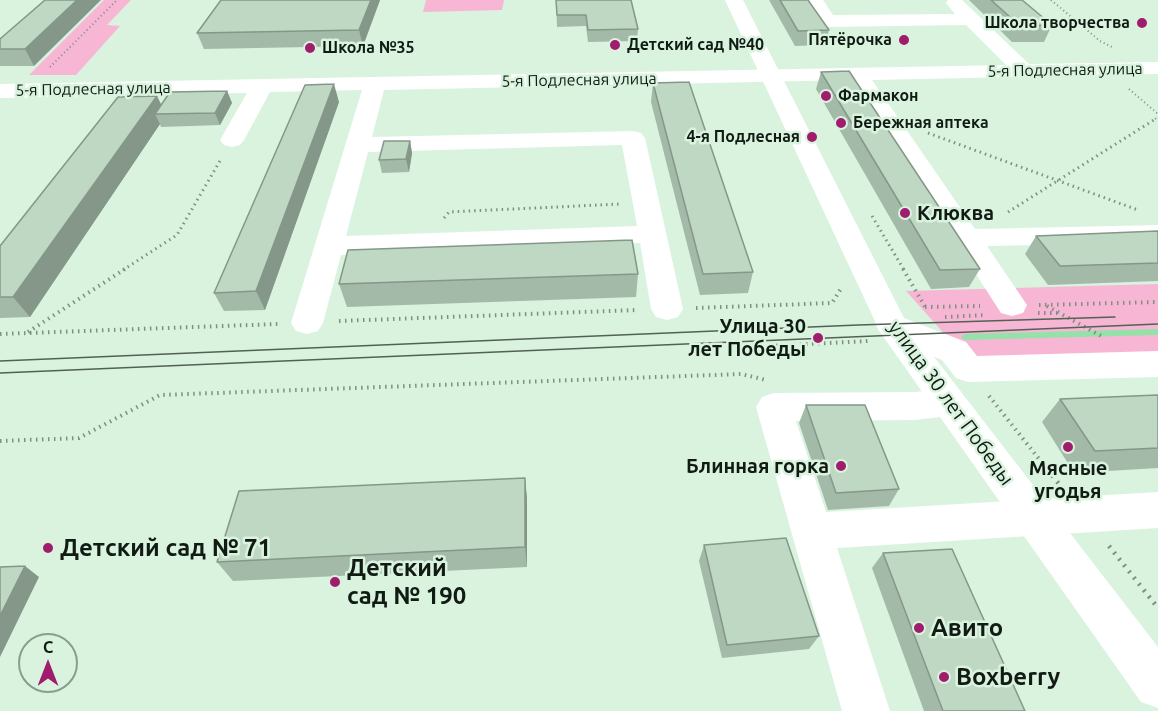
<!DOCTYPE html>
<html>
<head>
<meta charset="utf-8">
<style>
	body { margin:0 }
	#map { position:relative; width:1158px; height:711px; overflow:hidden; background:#d9f3df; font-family:Ubuntu,sans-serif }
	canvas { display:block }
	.north { position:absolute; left:18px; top:633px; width:60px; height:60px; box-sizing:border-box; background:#d9f3df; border:2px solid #899d8e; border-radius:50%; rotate:0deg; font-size:16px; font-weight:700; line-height:24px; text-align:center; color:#111b14 }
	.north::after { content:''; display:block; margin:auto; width:21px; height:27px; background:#a01c6c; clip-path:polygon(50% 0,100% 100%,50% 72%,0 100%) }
</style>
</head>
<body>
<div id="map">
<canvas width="1158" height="711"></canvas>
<div class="north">С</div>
</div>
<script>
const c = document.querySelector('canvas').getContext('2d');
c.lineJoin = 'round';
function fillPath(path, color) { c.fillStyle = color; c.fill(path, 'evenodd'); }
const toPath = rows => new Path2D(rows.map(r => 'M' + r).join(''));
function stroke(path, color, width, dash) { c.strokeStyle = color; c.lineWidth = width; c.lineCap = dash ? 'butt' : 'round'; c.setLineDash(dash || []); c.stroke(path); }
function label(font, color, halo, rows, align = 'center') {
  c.font = font + ' Ubuntu,sans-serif'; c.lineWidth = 5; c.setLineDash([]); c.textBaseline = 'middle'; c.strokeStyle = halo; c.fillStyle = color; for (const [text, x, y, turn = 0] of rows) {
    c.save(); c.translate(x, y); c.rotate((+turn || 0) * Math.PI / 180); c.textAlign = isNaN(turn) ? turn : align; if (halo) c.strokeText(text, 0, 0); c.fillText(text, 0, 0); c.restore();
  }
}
const green = toPath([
	[104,0,131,0,107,25,120,26,76,75,29,75],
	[426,0,504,0,502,10,423,12],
	[1158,284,1158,373,984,378,906,291]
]);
const stream = toPath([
	[1158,329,1158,335,965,340,961,337,965,334,1158,329]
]);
const pathFar3 = toPath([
	[1051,0,1100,41,1112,47],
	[50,67,117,0],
	[1129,89,1158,114],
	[1155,119,1158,117]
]);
const pathFar2 = toPath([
	[928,133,1138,210],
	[702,135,772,133],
	[1008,212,1157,118],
	[872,216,904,270],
	[444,218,449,212,620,204],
	[123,270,177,235,221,159]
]);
const pathFar1 = toPath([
	[903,269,927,310],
	[1039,305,1158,302],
	[1047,306,1103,337],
	[925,307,980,306],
	[696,308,832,303,842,287],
	[1038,313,1057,313],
	[945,317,985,315],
	[339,321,637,310],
	[28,332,125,269],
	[0,334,278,324],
	[770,346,868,341],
	[989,396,1043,464],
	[0,441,79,438,160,395,741,374,766,380]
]);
const path = toPath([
	[1042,463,1059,484],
	[1109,546,1158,608]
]);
const minor = toPath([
	[805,0,823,0,833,15,955,14,946,3,948,0,962,0,1029,64,1158,62,1158,74,872,80,975,229,1158,225,1158,243,987,246,1027,305,1023,313,1012,316,1001,313,851,80,384,90,372,137,633,131,641,133,645,138,683,309,678,317,667,320,656,317,651,309,640,243,341,255,323,323,318,331,307,334,296,331,291,323,362,90,270,92,244,140,240,145,232,147,224,145,220,140,247,93,0,98,0,84,1006,65,966,25,828,27,821,25,805,0],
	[622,145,637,226,346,236,368,152,622,145],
	[891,313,966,342,977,356,1158,351,1158,377,968,382,956,378,942,360,898,342,880,332,875,324,880,316,891,313],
	[949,388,961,392,966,402,961,412,949,416,915,420,796,421,826,512,1158,492,1158,528,837,548,890,711,842,711,756,407,762,397,774,393,915,392,949,388]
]);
const major = toPath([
	[725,0,743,0,904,318,1158,647,1158,708,1141,702,880,332,725,0]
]);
const tram = toPath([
	[0,361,858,325,1115,317],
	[0,373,1158,324]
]);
const wall = toPath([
	[45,0,34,66,0,66,0,39],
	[221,0,380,0,363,46,204,49,197,33],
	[556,0,638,29,637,41,588,42,586,26,557,27],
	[769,0,808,0,829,30,825,45,795,46],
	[969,0,1022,0,1052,25,1044,42,1012,42],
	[821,72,980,269,969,287,931,289,816,89],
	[653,83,753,272,748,293,700,295,651,102],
	[227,91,232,103,220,125,161,127,160,124,30,317,0,318,0,246,161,105],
	[339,102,265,310,224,311,214,293],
	[410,141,412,153,409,172,382,173,379,160],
	[1158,231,1158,281,1048,285,1025,254,1036,236],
	[638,274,636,297,347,307,339,284],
	[1158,395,1158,468,1074,473,1042,422,1060,399],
	[806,405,899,489,889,506,828,510,799,423],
	[525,478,527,499,527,567,233,581,217,562],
	[704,545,819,636,809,649,722,658,699,561],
	[883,553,1025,711,924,711,872,568]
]);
const shadedWall = toPath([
	[77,0,101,0,34,66,25,49],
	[371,0,380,0,363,46,359,30],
	[334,84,339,102,265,310,256,291],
	[227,91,232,103,220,125,215,113],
	[157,96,166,114,155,114,160,124,30,317,13,297],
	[410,141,412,153,409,172,406,159],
	[525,478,527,499,527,567,525,547],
	[25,566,39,577,0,657,0,616]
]);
const building = toPath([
	[45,0,77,0,25,49,0,49,0,39,45,0],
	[221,0,371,0,359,30,197,33,221,0],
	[556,0,631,0,638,29,588,30,586,15,557,15,556,0],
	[780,0,808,0,829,30,798,31,780,0],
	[991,0,1022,0,1052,25,1020,26,991,0],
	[849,71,980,269,940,270,821,72,849,71],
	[689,82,753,272,703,274,653,83,689,82],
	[334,84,256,291,214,293,305,85,334,84],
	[227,91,215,113,155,114,170,92,227,91],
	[157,96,13,297,0,297,0,246,118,97,157,96],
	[384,141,410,141,406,159,379,160,384,141],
	[1158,231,1158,263,1060,266,1036,236,1158,231],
	[632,240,638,274,339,284,348,250,632,240],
	[1158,395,1158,448,1095,451,1060,399,1158,395],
	[806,405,865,405,899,489,836,493,806,405],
	[525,478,525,547,217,562,239,491,525,478],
	[786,538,819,636,727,645,704,545,786,538],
	[952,549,1025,711,943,711,883,553,952,549],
	[25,566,0,616,0,567,25,566]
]);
const markers = [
	[1142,23,6,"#a01c6c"],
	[904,40,6,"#a01c6c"],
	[615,45,6,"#a01c6c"],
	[310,48,6,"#a01c6c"],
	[826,96,6,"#a01c6c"],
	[841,123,6,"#a01c6c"],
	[812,137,6,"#a01c6c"],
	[905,213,6,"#a01c6c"],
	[818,338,6,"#a01c6c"],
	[1068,447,6,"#a01c6c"],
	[841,466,6,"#a01c6c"],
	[48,548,6,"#a01c6c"],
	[335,582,6,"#a01c6c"],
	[919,628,6,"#a01c6c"],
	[944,677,6,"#a01c6c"]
];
const farPoinames = [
	["Школа творчества",1130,23,"right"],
	["Пятёрочка",892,40,"right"],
	["Детский сад №40",627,45],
	["Школа №35",322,48],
	["Фармакон",838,96],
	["Бережная аптека",853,123],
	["4-я Подлесная",800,137,"right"]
];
const farStreetnames = [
	["5-я Подлесная улица",1065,70,-1],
	["5-я Подлесная улица",579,80,-1],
	["5-я Подлесная улица",93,89,-1]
];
const poiNames = [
	["Клюква",917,213,"left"],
	["Улица 30",806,326],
	["лет Победы",806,349],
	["Блинная горка",829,466],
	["Мясные",1068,468,"center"],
	["угодья",1068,491,"center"]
];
const streetNames = [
	["улица 30 лет Победы",951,403,54]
];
const nearPoinames = [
	["Детский сад № 71",60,548],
	["Детский",347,568],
	["сад № 190",347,596],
	["Авито",931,628],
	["Boxberry",956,677]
];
fillPath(green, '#f8b6d5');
fillPath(stream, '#94e2aa');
stroke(pathFar3, '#7e9082', 2, [1, 3]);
stroke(pathFar2, '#7e9082', 3, [1.5, 4]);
stroke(pathFar1, '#7e9082', 4, [1.5, 4.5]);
stroke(path, '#7e9082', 4.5, [2, 6]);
fillPath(minor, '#fff');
fillPath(major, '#fff');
stroke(tram, '#526156', 1.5);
fillPath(wall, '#a3baa9');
fillPath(shadedWall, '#859789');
fillPath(building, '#bed8c4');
stroke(building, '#859789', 1.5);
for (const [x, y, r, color] of markers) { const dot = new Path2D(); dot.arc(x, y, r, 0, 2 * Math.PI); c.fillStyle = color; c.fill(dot); stroke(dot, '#d9f3df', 2); }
label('bold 16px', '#111b14', '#d9f3df', farPoinames, 'left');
label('16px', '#111b14', '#d9f3df', farStreetnames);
label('bold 20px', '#111b14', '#d9f3df', poiNames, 'right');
label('20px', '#111b14', '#d9f3df', streetNames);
label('bold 24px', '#111b14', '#d9f3df', nearPoinames, 'left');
</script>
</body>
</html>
